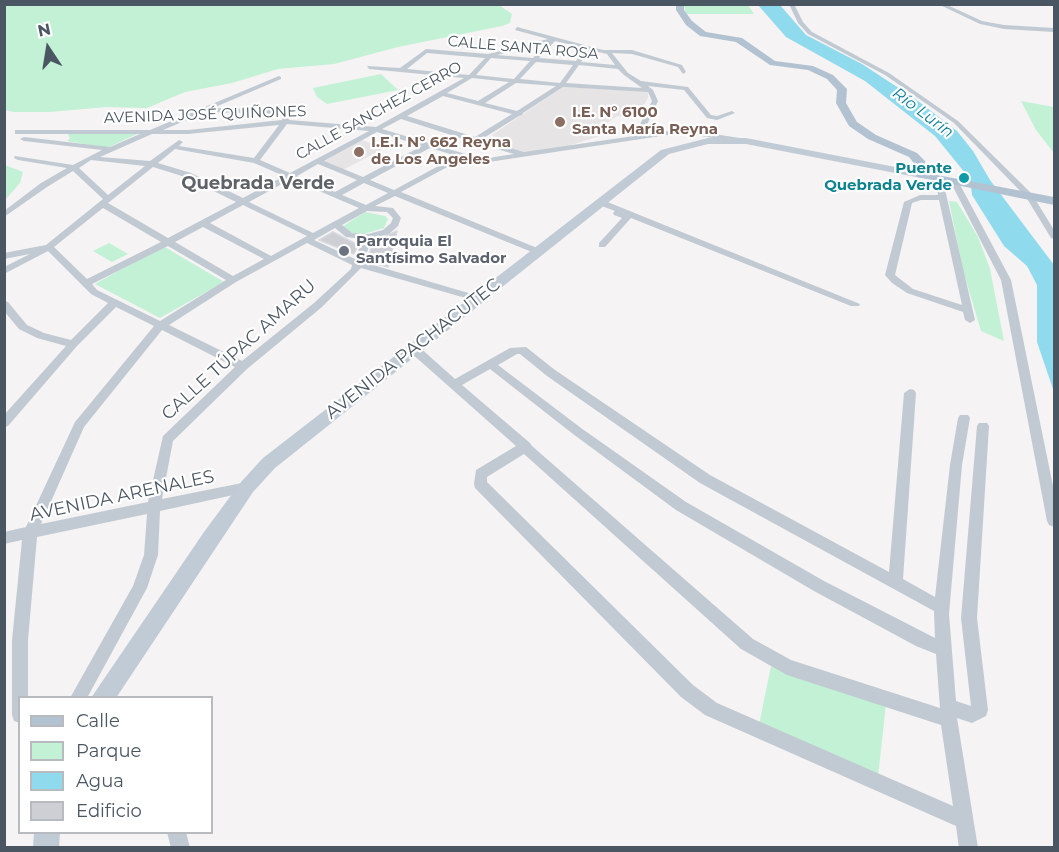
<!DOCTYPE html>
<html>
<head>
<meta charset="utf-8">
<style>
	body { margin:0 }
	#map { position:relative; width:1059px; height:852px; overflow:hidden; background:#f5f3f3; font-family:Montserrat,sans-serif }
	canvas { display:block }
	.frame { position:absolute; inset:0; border:6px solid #4a5661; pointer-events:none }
	.legend { position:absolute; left:18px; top:696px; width:195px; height:138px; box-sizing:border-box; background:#fff; border:2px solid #b7bbc0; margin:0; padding:8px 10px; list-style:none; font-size:18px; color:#4a5661 }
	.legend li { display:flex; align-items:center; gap:12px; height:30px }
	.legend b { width:30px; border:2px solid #b7bbc0 }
	.north { position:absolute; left:18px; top:18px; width:60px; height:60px; -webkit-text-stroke:4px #fff; paint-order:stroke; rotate:348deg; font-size:16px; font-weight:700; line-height:24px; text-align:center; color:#4a5661 }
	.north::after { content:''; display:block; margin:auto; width:21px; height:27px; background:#4a5661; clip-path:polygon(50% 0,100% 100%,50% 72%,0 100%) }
</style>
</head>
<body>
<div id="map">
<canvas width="1059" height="852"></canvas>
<div class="frame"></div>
<ul class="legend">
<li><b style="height:8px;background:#b3c2d1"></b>Calle</li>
<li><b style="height:16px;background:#c3f1d5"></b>Parque</li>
<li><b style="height:16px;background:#90daee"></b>Agua</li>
<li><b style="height:16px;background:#cdcfd5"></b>Edificio</li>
</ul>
<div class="north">N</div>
</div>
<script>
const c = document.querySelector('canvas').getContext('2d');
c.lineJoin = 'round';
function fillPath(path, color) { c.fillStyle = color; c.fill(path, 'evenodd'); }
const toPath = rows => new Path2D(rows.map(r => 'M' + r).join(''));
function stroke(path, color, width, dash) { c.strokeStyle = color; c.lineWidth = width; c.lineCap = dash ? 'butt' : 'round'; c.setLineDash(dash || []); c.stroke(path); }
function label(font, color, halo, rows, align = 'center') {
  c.font = font + ' Montserrat,sans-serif'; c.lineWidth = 4.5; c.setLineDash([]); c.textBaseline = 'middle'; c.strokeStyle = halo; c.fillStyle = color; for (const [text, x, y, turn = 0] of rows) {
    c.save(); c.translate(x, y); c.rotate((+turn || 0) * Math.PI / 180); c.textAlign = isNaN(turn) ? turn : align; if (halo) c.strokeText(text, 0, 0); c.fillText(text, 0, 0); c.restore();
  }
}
const education = toPath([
	[563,87,640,91,648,92,648,98,636,119,617,116,607,123,613,132,561,148,528,153,484,139,493,137,492,135],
	[362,140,385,148,343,170,323,162]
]);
const green = toPath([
	[499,5,512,14,510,23,502,26,398,47,334,64,278,69,232,83,185,92,147,108,106,107,50,112,14,112,5,110,5,5],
	[684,5,748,5,754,14,686,14],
	[381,74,398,90,327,104,317,97,313,88],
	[1021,101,1054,107,1054,153,1036,130],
	[67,133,139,133,107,148,67,141,70,138],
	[5,165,23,172,20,183,5,200],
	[949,201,957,202,978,237,990,269,1004,341,981,331,963,270],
	[365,212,385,216,388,219,384,228,360,235,346,231,342,227],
	[109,243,128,254,112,262,93,251],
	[163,246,224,282,160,318,95,284],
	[771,666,886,704,878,777,759,725]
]);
const water = toPath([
	[758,5,780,5,806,35,862,64,914,98,957,131,973,151,990,180,1054,265,1054,392,1037,342,1037,285,1027,266,1004,246,972,195,970,179,935,136,865,81,786,37]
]);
const building = toPath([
	[397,231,388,267,366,261,374,241,397,231],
	[333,232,358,245,354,254,319,240,333,232]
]);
const minor = toPath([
	[789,4,794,4,803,22,812,32,889,73,958,121,1032,194,1054,230,1054,239,1051,238,1026,197,954,123,885,75,808,34,798,23,789,4],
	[938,4,945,4,982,21,1004,25,1054,28,1054,32,1004,29,980,24,938,4],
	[517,27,603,50,632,50,682,65,686,72,683,74,678,67,632,54,612,53,628,73,641,81,688,87,711,115,717,116,732,111,735,113,717,120,707,118,684,90,648,86,653,90,658,101,642,135,681,129,746,139,750,141,746,143,681,133,482,163,464,158,401,192,542,250,542,254,539,255,395,196,375,206,393,208,401,218,398,226,389,234,372,239,363,262,482,297,482,301,476,301,361,268,322,307,247,369,173,441,162,499,247,482,252,483,254,487,252,491,247,492,160,511,158,555,147,588,87,698,70,698,133,586,144,555,147,514,37,537,28,640,28,698,20,698,20,723,14,721,12,715,12,640,22,540,4,544,4,532,26,527,75,422,154,326,116,307,77,346,8,426,4,427,4,415,66,346,37,338,19,329,4,311,4,301,8,302,27,325,44,333,71,340,108,303,91,294,48,251,4,274,4,267,30,254,4,259,4,253,46,245,103,199,73,171,47,187,4,217,4,211,41,183,67,168,18,160,14,158,15,156,73,165,102,150,24,141,20,139,24,137,110,147,140,134,15,134,15,130,150,130,279,76,281,77,281,79,213,108,289,110,292,112,289,120,376,127,464,78,369,69,367,66,400,68,426,49,488,54,548,39,515,30,517,27],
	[555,41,585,48,576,61,539,58,555,41],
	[548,42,533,58,497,55,548,42],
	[590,50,607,54,615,65,581,62,590,50],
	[427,53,485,58,469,75,407,69,427,53],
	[491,58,530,61,514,79,476,75,491,58],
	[536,62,573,65,560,83,520,79,536,62],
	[579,65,618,69,624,75,642,88,566,83,579,65],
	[472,78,509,82,478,101,447,93,472,78],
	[516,83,556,86,517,111,485,103,516,83],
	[563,87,648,92,652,101,634,136,524,152,482,139,519,116,522,115,523,113,563,87],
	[443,96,512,114,475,137,407,116,443,96],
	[206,112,285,114,282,120,188,130,163,130,206,112],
	[401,119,473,142,514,154,482,159,382,129,401,119],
	[287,124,369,131,290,173,260,160,287,124],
	[279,125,254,158,179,146,183,142,179,140,150,161,100,157,152,134,188,134,279,125],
	[377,132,422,146,363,177,324,161,377,132],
	[430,148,457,156,394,190,370,180,430,148],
	[175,149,254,163,284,176,243,198,191,173,158,163,175,149],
	[91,160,145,166,108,195,79,168,91,160],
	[318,164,357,180,335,192,297,176,318,164],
	[153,167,185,177,236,202,168,238,108,203,153,167],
	[291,179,359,208,313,233,249,202,291,179],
	[364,183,388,193,366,205,342,195,364,183],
	[243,205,307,236,271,256,210,223,243,205],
	[103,208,161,242,87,279,54,247,103,208],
	[367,211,387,212,393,218,391,223,383,230,368,234,352,233,342,225,367,211],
	[203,227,264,259,233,276,175,242,203,227],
	[335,228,346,237,363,239,355,259,314,240,335,228],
	[307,243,352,265,351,269,314,303,242,361,169,325,236,282,307,243],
	[168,246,226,280,160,321,97,290,92,284,168,246],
	[162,330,235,367,163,436,148,502,41,524,84,427,162,330],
	[935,176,942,178,947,198,975,320,970,323,965,320,963,312,907,293,892,283,885,275,904,202,920,195,938,195,935,176],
	[921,200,939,200,962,305,913,289,895,275,912,203,921,200],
	[951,179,958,181,1011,280,1054,491,1054,527,1049,525,1047,521,1001,280,950,181,951,179],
	[599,201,605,201,860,304,859,306,851,306,631,218,605,247,599,247,599,243,622,218,614,215,613,213,615,211,599,205,599,201],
	[414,345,418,346,455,379,510,348,526,347,555,370,710,475,889,572,904,393,910,389,914,390,916,393,903,579,935,597,950,465,958,418,960,415,968,415,970,418,962,465,949,614,956,701,971,706,961,618,977,426,979,423,987,423,989,426,977,618,988,710,986,716,972,723,957,718,978,848,959,848,956,826,705,715,681,697,475,488,474,484,476,470,516,446,410,352,409,349,414,345],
	[517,354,520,354,547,376,700,483,934,611,935,638,824,581,686,502,581,428,498,365,517,354],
	[490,369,573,434,676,510,814,591,916,646,936,654,940,708,791,660,753,639,532,446,530,443,462,385,490,369],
	[524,454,741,649,787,675,941,725,953,806,717,703,693,685,487,482,487,477,524,454],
	[167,832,186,832,190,848,171,848,167,832]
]);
const secondary = toPath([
	[708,138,746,138,921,172,926,175,921,178,746,144,708,144,669,154,275,468,253,492,116,698,91,698,204,532,241,482,263,458,661,150,708,138],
	[34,832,60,832,59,848,33,848,34,832]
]);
const primary = toPath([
	[676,4,684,4,684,10,692,21,706,32,742,38,775,61,813,66,833,75,847,89,846,103,857,122,876,135,917,153,925,161,926,173,1054,197,1054,205,917,177,913,162,909,157,868,139,849,126,836,103,837,90,827,79,808,70,770,65,736,42,700,36,686,25,676,10,676,4]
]);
const markers = [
	[560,122,6,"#8d6e63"],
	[359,152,6,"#8d6e63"],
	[964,178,6,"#0f9aa8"],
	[344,251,6,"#6b7280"]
];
const farStreetnames = [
	["CALLE SANTA ROSA",523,48,5],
	["CALLE SANCHEZ CERRO",379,111,-29],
	["AVENIDA JOSÉ QUIÑONES",205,115,-2]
];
const farEducationnames = [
	["I.E. N° 6100",572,113],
	["Santa María Reyna",572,130],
	["I.E.I. N° 662 Reyna",371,143],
	["de Los Angeles",371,160]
];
const farCulturenames = [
	["Puente",952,169],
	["Quebrada Verde",952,186]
];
const farWorshipnames = [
	["Parroquia El",356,242],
	["Santísimo Salvador",356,259]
];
const farWaternames = [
	["Río Lurín",923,113,37]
];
const farQuarternames = [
	["Quebrada Verde",258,184]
];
const streetNames = [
	["AVENIDA PACHACUTEC",413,349,-38],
	["CALLE TÚPAC AMARU",239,350,-42],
	["AVENIDA ARENALES",122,496,-12]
];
fillPath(education, '#e6e4e5');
fillPath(green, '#c3f1d5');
fillPath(water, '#90daee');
fillPath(building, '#cdcfd5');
stroke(building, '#d7d9de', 1.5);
fillPath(minor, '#c1cad2');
fillPath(secondary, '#c1cbd6');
fillPath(primary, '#b3c2d1');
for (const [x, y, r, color] of markers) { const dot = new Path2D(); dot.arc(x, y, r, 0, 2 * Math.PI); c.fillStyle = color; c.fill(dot); stroke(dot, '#fff', 2); }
label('15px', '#4a5661', '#fff', farStreetnames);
label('bold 15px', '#785e54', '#fff', farEducationnames, 'left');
label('bold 15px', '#0d838f', '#fff', farCulturenames, 'right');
label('bold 15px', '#5b616d', '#fff', farWorshipnames, 'left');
label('italic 16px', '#0c7c9b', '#fff', farWaternames);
label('bold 18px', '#5f6368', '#fff', farQuarternames);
label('18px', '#4a5661', '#fff', streetNames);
</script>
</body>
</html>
